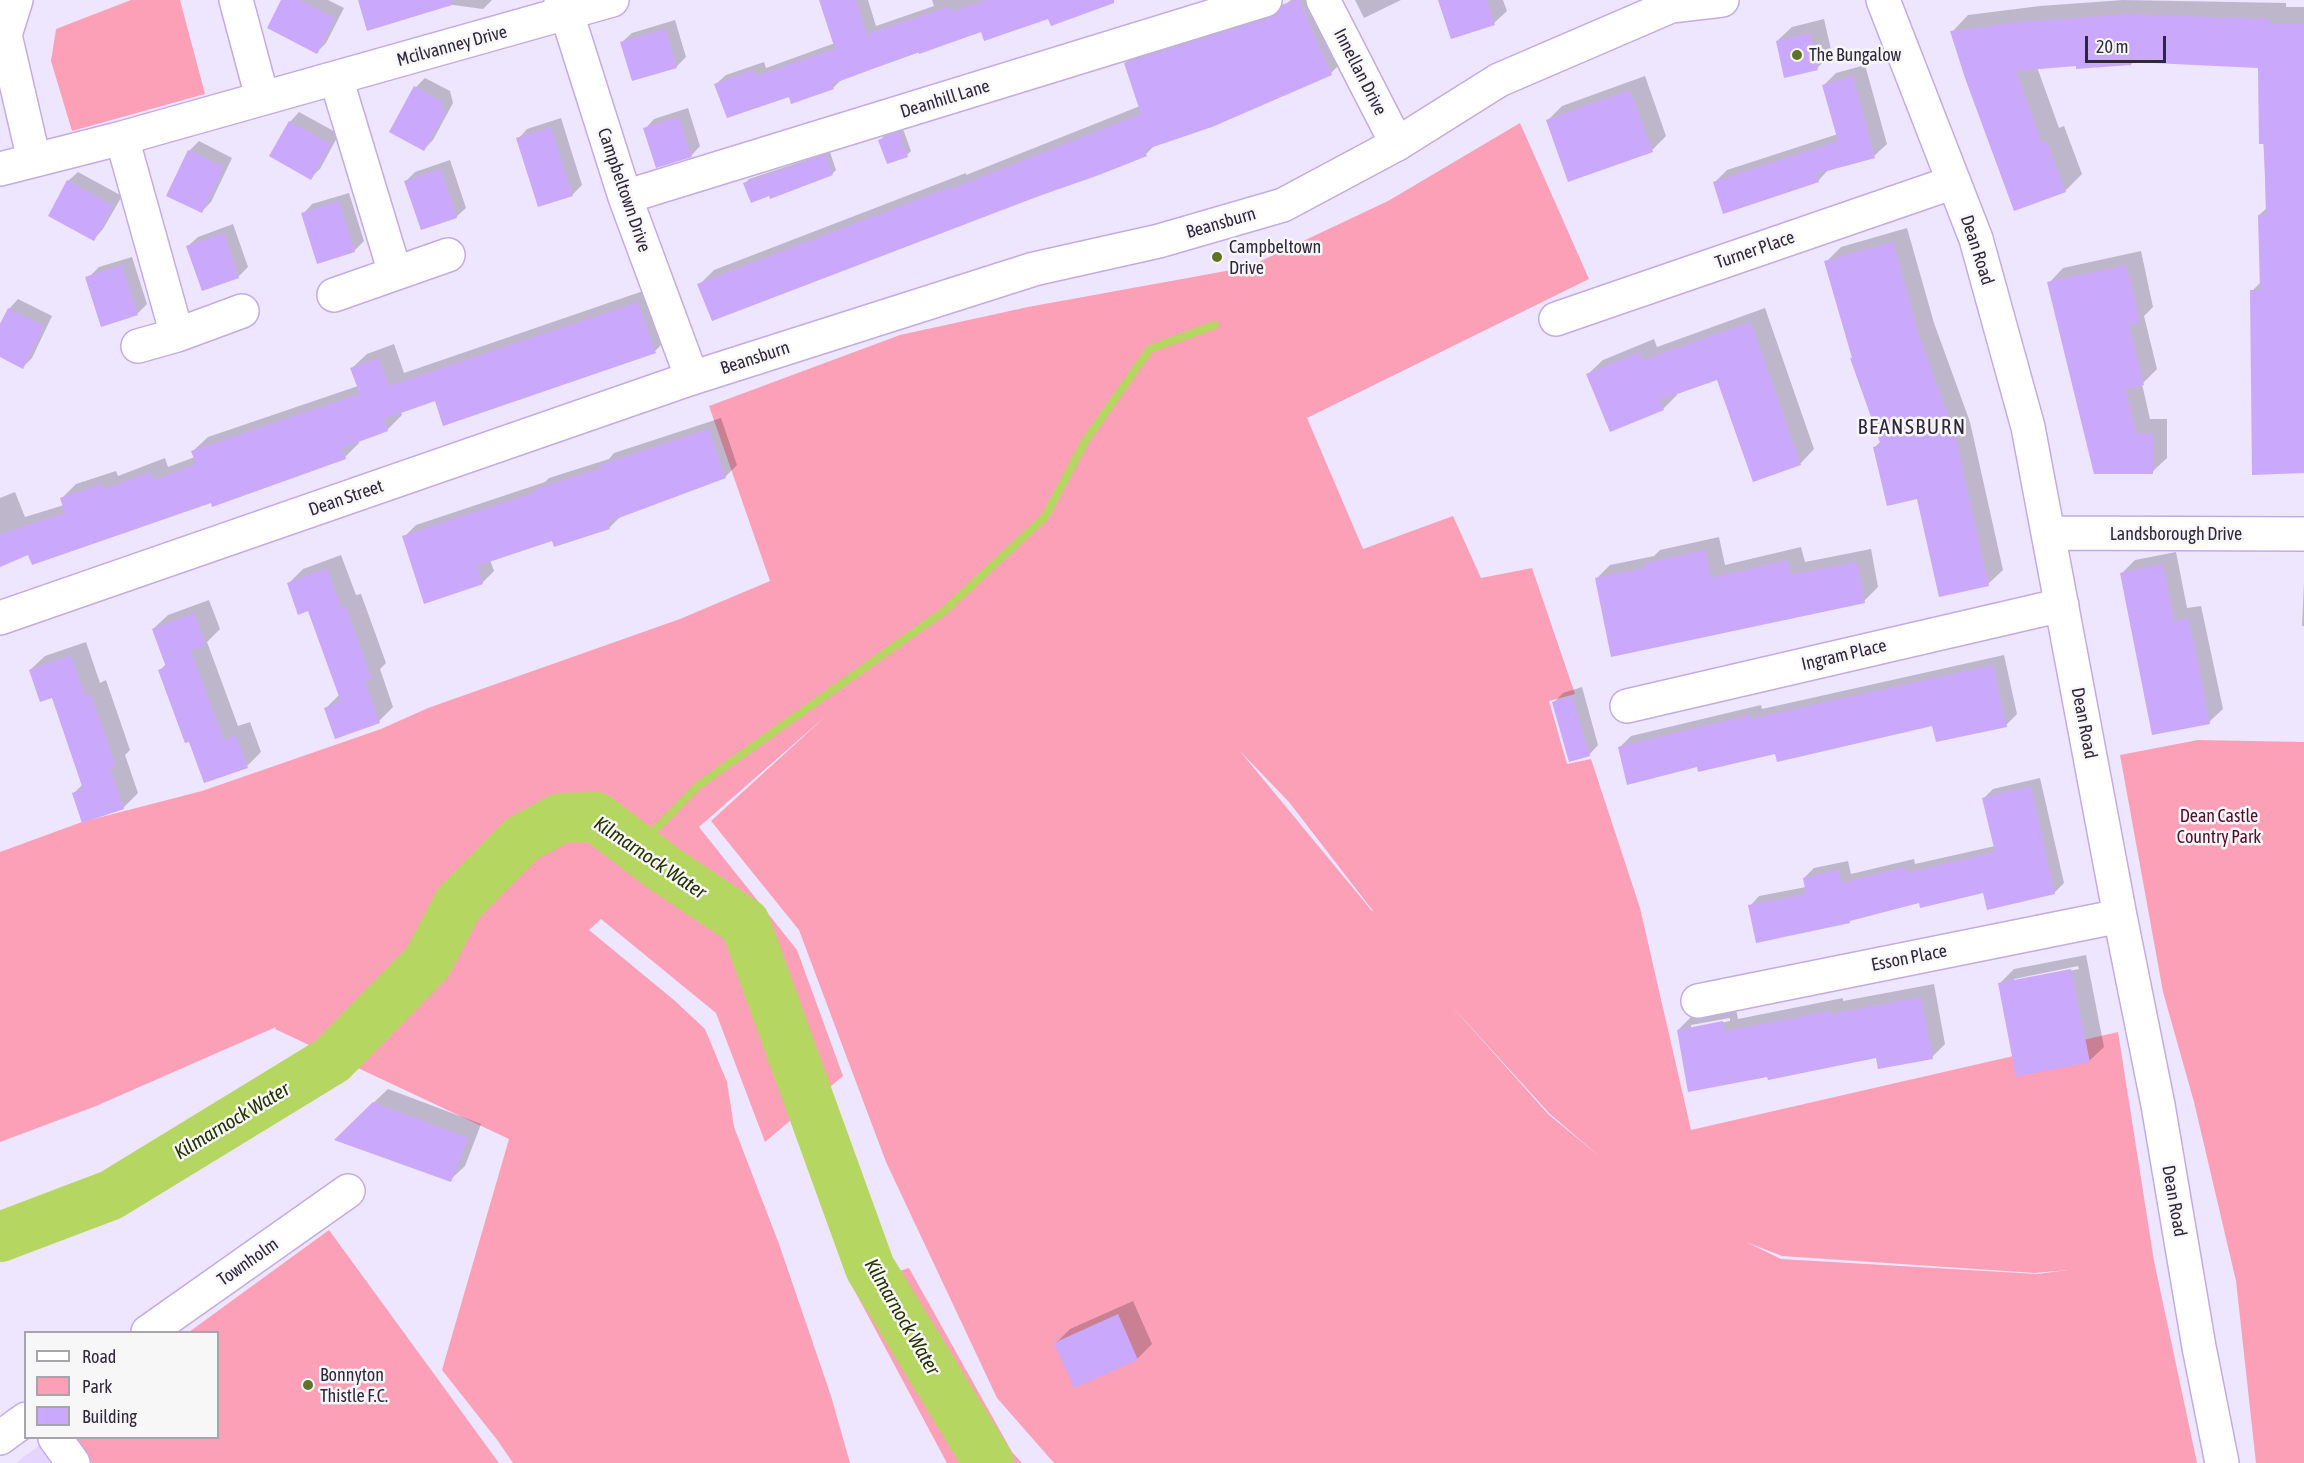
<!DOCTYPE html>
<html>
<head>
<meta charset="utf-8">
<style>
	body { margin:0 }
	#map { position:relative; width:2304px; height:1463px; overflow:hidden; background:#eee5fe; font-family:"Asap Condensed",sans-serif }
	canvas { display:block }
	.legend { position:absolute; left:24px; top:1331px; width:195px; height:108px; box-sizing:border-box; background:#f7f7f7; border:2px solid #a7a4ad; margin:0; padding:8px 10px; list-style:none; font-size:18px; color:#30273e }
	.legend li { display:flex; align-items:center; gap:12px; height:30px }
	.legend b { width:30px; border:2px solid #a7a4ad }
	.scale { position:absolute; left:2085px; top:36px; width:81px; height:27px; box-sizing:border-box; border:3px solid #30273e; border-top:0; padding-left:8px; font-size:18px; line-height:21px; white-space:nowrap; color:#30273e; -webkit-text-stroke:4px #f7f7f7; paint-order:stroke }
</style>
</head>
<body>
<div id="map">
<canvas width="2304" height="1463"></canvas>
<ul class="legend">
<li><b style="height:8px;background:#fff"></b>Road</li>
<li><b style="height:16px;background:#fca0b8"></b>Park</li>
<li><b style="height:16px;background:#caa8fb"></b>Building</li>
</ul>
<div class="scale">20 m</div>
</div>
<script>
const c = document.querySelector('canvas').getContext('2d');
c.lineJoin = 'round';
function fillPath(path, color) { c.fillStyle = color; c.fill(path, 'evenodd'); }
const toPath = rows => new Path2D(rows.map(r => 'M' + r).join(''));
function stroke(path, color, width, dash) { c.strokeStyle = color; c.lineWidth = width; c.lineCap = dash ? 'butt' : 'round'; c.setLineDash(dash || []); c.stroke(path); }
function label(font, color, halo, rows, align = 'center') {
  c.font = font + ' "Asap Condensed",sans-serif'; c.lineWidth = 5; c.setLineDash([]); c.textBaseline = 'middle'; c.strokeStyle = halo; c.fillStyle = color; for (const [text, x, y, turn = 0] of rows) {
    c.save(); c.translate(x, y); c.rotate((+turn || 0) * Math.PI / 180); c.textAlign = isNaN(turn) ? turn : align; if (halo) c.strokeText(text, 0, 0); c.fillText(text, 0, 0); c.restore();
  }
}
const built = toPath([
	[40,1445,53,1463,16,1463]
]);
const green = toPath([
	[131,0,180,0,205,94,72,131,51,61,56,29],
	[1520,123,1589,279,1307,418,1363,549,1453,516,1481,578,1532,568,1575,694,1549,701,1567,764,1591,759,1640,908,1691,1130,2118,1032,2154,1261,2197,1463,1054,1463,997,1398,886,1162,799,930,711,821,827,715,699,827,797,950,843,1076,765,1142,716,1013,601,919,589,930,674,1000,705,1029,727,1082,734,1127,779,1244,831,1396,850,1463,513,1463,498,1441,442,1370,509,1139,275,1029,276,1027,96,1106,0,1142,0,852,82,822,202,791,381,729,428,708,680,619,770,581,709,406,900,335,1028,307,1248,267,1388,201],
	[1239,750,1289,802,1373,911,1372,911],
	[1448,1002,1549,1113,1600,1157,1548,1114],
	[1746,1242,1782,1256,2035,1273,2068,1270,2037,1274,1781,1259],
	[2198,740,2304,742,2304,1463,2256,1463,2236,1281,2194,1102,2163,992,2120,755],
	[329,1230,499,1463,92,1463,74,1438,218,1438,218,1332,189,1332],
	[909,1268,1012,1452,1022,1463,947,1463,852,1286]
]);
const shadow = toPath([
	[283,0,328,0,344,8,326,43,317,52],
	[446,0,492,0,483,9,446,4],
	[821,0,868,0,876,26,934,6,932,0,1105,0,1049,17,982,30,841,80,833,88,790,95,716,84,726,75,764,62,766,68,835,43],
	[1291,0,1320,0,1346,58,1331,73,1156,144,1146,154,699,285,714,270,966,173,966,175,1140,106,1125,63,1141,48,1287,3],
	[1355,0,1401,0,1364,18],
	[1440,0,1503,0,1507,11,1494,23],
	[2123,0,2286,3,2286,7,2304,7,2304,472,2252,291,2262,281,2259,215,2267,208,2259,66,2134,61,2131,64,2037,67,2059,128,2064,126,2082,174,2065,191,1952,32,1968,15,2040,6],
	[1824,19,1832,54,1817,68,1777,41,1792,27],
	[675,20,686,57,676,67,622,42,632,33],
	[1865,65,1887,144,1874,156,1830,168,1818,181,1714,183,1727,170,1838,134,1824,85,1836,73],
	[1645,76,1666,136,1652,150,1548,120,1562,106],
	[425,78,450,91,453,103,433,140,424,149,416,87],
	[688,108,700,146,691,156,645,129,654,119],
	[299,112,339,134,320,169,310,178,290,122],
	[561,118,582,185,573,194,539,205,518,139,527,129],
	[903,129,911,151,907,155,880,140,884,136],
	[199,141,232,158,211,202,202,211,189,151],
	[830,152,836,170,832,174,770,194,745,183,749,179],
	[450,160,466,208,456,217,406,181,415,172],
	[78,172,122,196,103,229,94,239,68,181],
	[349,193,364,241,354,251,303,214,312,204],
	[233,224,248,267,239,276,203,289,188,246,198,237],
	[1907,228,1934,323,1970,422,2003,570,1988,584,1875,447,1881,441,1853,357,1826,262,1841,247],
	[2141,251,2153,307,2144,316,2157,369,2142,384,2150,419,2167,419,2167,458,2152,472,2049,283,2063,268],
	[132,257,147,304,138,313,102,325,89,277,99,267],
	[652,288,669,337,655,351,436,399,401,412,402,415,387,430,359,440,359,443,345,457,211,501,29,553,0,565,0,498,15,492,25,517,64,505,61,499,76,484,116,471,118,476,165,458,168,467,195,457,193,451,208,437,358,386,352,368,367,354,394,344,404,373],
	[18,299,52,316,32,358,23,367,0,356,0,327,9,309],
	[1765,308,1814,449,1800,464,1718,378,1677,393,1677,395,1663,409,1588,374,1603,360,1654,339,1657,347],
	[721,418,737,465,725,477,621,516,609,528,553,539,490,560,494,571,482,583,404,537,416,525,545,482,549,478,609,459,614,453],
	[1719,537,1725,565,1801,547,1805,562,1871,549,1878,587,1864,601,1596,579,1610,565,1654,556,1660,550],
	[2176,552,2187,608,2201,606,2223,709,2209,722,2122,573,2135,560],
	[341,555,356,595,361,594,386,663,380,669,393,707,379,721,326,708,340,694,309,609,288,584,303,569],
	[2304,582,2304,626,2302,626],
	[209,600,220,629,207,642,238,726,250,722,261,752,247,766,189,740,160,670,166,664,153,629,168,615],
	[86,642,100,683,106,680,130,750,125,755,138,793,123,808,74,793,83,784,53,696,30,670,45,656],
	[2004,655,2017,714,2006,725,1933,724,1698,766,1620,747,1631,736,1761,705,1762,709],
	[1582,687,1598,745,1589,755,1554,702,1563,693],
	[2040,778,2064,883,2054,893,1984,892,1920,902,1750,906,1759,896,1806,887,1804,878,1814,868,1848,861,1851,874,1914,859,1915,864,1995,846,1984,798,1993,789],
	[2086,955,2104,1047,2089,1061,1999,984,2014,969],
	[2078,966,2079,969,2014,982,2014,979],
	[1934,984,1945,1044,1932,1057,1877,1056,1768,1076,1678,1030,1691,1017,1736,1009,1738,1019,1843,998,1843,1001],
	[1730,1018,1730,1021,1691,1029,1691,1025],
	[388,1089,481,1124,465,1166,450,1180,350,1125],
	[1133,1301,1152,1344,1138,1358,1075,1386,1056,1343,1070,1329]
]);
const stream = toPath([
	[637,848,699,785,943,612,1045,517,1086,440,1150,349,1215,325]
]);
const river = toPath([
	[0,1237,111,1195,332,1060,428,962,458,904,522,839,561,818,596,817,663,868,745,923,870,1268,989,1463]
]);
const building = toPath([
	[281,0,300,0,335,18,317,54,267,28],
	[358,0,451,0,452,5,367,31],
	[819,0,856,0,867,34,948,7,950,12,987,0,1114,0,1114,3,1051,26,1048,19,984,41,981,32,919,54,918,52,832,84,834,89,791,104,789,97,727,118,714,84,754,70,756,76,835,49],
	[1296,0,1299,0,1332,75,1212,127,1144,150,1147,156,1099,175,1039,196,712,321,697,284,951,187,951,189,1141,114,1124,63,1271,18,1278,13,1282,6],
	[1438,0,1487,0,1495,25,1451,39],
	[2128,14,2270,19,2270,23,2304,23,2304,473,2252,475,2250,290,2260,290,2258,215,2266,215,2264,144,2259,144,2258,68,2132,62,2131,65,2076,69,2076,66,2016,71,2042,143,2047,142,2066,192,2014,211,1965,78,1950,31,2022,22],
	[666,29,677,68,632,81,620,42],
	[1810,33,1818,70,1784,78,1776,41],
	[1853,76,1875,158,1816,174,1819,182,1723,214,1713,182,1838,141,1822,85],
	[414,86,441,101,445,113,424,151,389,132],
	[1630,90,1653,152,1568,182,1546,120],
	[679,117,692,157,656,168,643,128],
	[289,121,331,144,311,180,269,156],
	[551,127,573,196,538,207,516,138],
	[899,132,908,157,887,164,878,140],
	[188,150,224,167,202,213,166,196],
	[826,155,833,175,770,199,769,196,751,203,743,183],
	[441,169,457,218,421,230,404,181],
	[67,180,113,206,94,241,48,216],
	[339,201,355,252,317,264,301,213],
	[224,233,239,278,202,291,186,246],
	[1893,242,1920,338,1956,437,1989,586,1939,597,1917,499,1887,506,1873,447,1881,445,1850,358,1852,358,1824,261],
	[122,265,138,315,101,327,85,277],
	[2127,265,2140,323,2129,325,2144,385,2126,389,2136,433,2153,433,2153,474,2094,474,2047,282],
	[638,302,656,353,443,426,435,401,384,419,388,431,342,448,346,459,212,507,211,503,32,565,28,555,0,567,0,534,65,513,60,498,101,484,103,489,151,472,154,480,196,464,191,451,360,394,350,368,379,358,389,386],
	[8,308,44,326,23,369,0,357,0,324],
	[1751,322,1801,465,1753,482,1717,380,1660,400,1664,410,1610,432,1586,374,1640,352,1643,360],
	[709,429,726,478,608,522,610,529,554,547,552,541,477,566,483,584,424,604,402,536,536,492,535,489,602,468,600,465],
	[1705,550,1711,578,1788,560,1791,575,1857,562,1865,603,1611,657,1595,578,1646,568,1645,563],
	[2163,564,2174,621,2189,618,2210,724,2152,735,2120,573],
	[327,568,342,609,346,607,372,679,365,682,380,723,335,739,324,708,341,702,308,611,298,615,287,583],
	[194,613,206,645,191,651,224,740,236,735,248,768,204,783,189,742,185,743,158,670,166,667,152,629],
	[71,655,85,696,91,694,116,766,110,768,124,809,82,823,72,793,83,789,52,698,40,702,29,670],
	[1993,665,2007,727,1936,742,1932,726,1777,762,1775,754,1698,772,1697,767,1627,785,1618,747,1750,715,1751,719],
	[1572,696,1590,756,1569,762,1552,702],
	[2031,786,2055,894,1987,910,1983,893,1920,908,1919,903,1850,921,1850,923,1756,943,1748,905,1806,894,1803,878,1839,870,1842,883,1905,867,1906,873,1995,852,1982,798],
	[2071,969,2090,1062,2016,1077,1998,983],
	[1921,997,1933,1059,1878,1069,1876,1058,1768,1080,1767,1077,1688,1092,1677,1030,1723,1021,1725,1031,1830,1011,1831,1014],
	[373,1102,468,1138,451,1182,334,1140],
	[1118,1314,1138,1360,1074,1388,1054,1343]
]);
const minor = toPath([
	[16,0,5,35,34,160],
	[236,0,262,97],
	[561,0,567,14,625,197,692,378],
	[1323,0,1397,144],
	[1883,0,1976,239,2028,427,2120,916,2158,1105,2199,1347,2222,1463],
	[336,78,395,273],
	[122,138,177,335],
	[0,169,122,138,612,0],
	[625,197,1265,0],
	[334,295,448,255],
	[1556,319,1954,182],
	[138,346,177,335,242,311],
	[2048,533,2304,534],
	[1627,706,2062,605],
	[1698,1001,2120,916],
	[148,1332,348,1191],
	[0,1438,26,1419],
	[55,1438,73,1463]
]);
const major = toPath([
	[0,618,692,378,1034,269,1159,241,1283,205,1397,144,1499,80,1671,6,1722,0]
]);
const markers = [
	[1797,55,6,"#5e7323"],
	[1217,257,6,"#5e7323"],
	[308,1385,6,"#5e7323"]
];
const streetNames = [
	["Mcilvanney Drive",452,46,-15],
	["Innellan Drive",1360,72,63],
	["Deanhill Lane",945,99,-17],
	["Campbeltown Drive",624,190,71],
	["Beansburn",1221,223,-16],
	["Turner Place",1755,250,-19],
	["Dean Road",1977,250,72],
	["Beansburn",755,358,-18],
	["Dean Street",346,498,-19],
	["Landsborough Drive",2176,534],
	["Ingram Place",1844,655,-13],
	["Dean Road",2084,723,79],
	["Esson Place",1909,958,-11],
	["Dean Road",2174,1201,80],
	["Townholm",248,1262,-35]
];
const poiNames = [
	["The Bungalow",1809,55],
	["Campbeltown",1229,247],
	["Drive",1229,268],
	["Bonnyton",320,1375],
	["Thistle F.C.",320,1396]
];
const parkNames = [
	["Dean Castle",2219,816],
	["Country Park",2219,837]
];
const waterNames = [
	["Kilmarnock Water",650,858,34],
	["Kilmarnock Water",232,1121,-31],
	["Kilmarnock Water",902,1317,60]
];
const quarterNames = [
	["BEANSBURN",1912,427]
];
fillPath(built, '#e4d4fe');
fillPath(green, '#fca0b8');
fillPath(shadow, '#0003');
stroke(stream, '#b5d660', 8);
stroke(river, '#b5d660', 50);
fillPath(building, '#caa8fb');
stroke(minor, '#c3abe7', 36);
stroke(major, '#c3abe7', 36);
stroke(minor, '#fff', 33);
stroke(major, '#fff', 33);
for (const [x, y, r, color] of markers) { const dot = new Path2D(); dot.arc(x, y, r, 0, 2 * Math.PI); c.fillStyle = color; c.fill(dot); stroke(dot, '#f7f7f7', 2); }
label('18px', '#30273e', '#f7f7f7', streetNames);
label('18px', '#30273e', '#f7f7f7', poiNames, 'left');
label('18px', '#560b29', '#f7f7f7', parkNames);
label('italic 20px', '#263200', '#f7f7f7', waterNames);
c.letterSpacing = '1.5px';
label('21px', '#30273e', '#f7f7f7', quarterNames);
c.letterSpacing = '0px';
</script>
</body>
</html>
